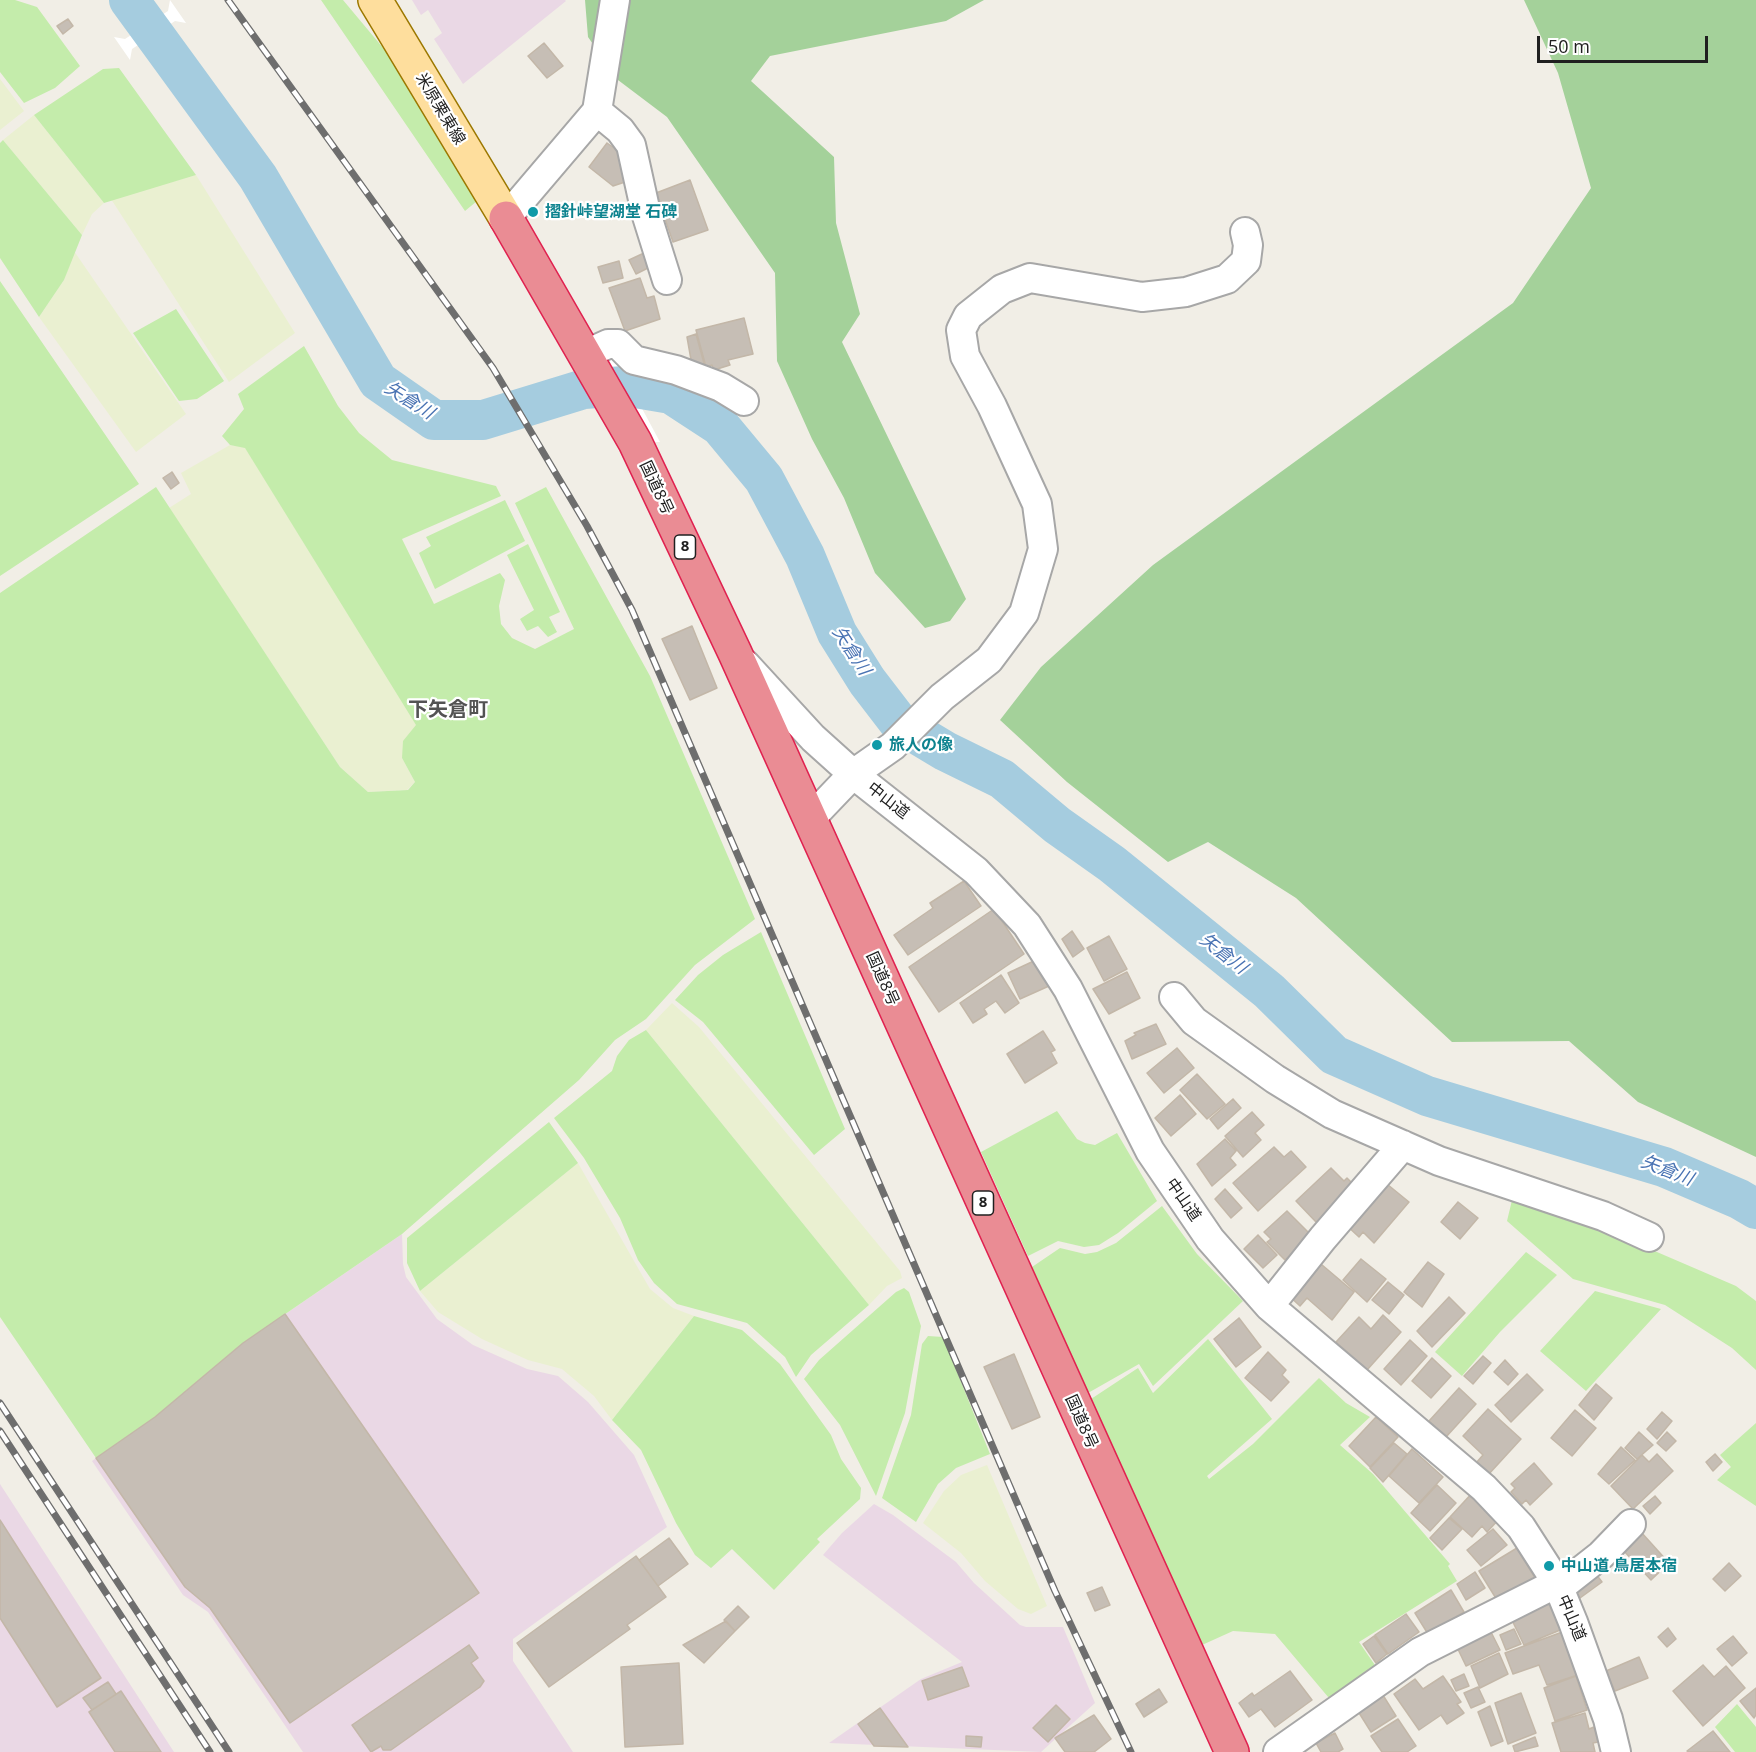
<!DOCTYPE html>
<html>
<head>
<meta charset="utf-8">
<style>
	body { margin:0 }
	#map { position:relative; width:1756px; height:1752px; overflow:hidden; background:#f1eee6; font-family:"Open Sans",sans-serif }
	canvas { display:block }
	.scale { position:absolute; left:1537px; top:36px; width:171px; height:27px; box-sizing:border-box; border:3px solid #202020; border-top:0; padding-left:8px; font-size:18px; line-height:21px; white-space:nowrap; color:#202020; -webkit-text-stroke:4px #fff; paint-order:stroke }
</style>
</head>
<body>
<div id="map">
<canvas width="1756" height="1752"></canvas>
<div class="scale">50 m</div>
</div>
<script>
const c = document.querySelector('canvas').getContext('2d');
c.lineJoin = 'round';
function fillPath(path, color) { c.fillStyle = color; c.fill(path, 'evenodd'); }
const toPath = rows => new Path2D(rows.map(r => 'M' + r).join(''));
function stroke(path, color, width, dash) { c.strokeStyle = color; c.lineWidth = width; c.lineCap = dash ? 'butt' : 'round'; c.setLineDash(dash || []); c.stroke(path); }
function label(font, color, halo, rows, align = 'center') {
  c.font = font + ' "Open Sans","Noto Sans JP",sans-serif'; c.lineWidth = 4.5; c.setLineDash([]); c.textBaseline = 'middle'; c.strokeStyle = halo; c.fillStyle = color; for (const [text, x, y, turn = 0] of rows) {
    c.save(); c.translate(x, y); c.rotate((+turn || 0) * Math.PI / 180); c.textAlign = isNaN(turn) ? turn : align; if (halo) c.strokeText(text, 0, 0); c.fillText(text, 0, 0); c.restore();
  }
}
const industrial = toPath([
	[412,0,565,0,566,1,463,84,434,39,442,33,428,10,421,15],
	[402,1234,403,1264,406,1277,437,1319,473,1345,527,1369,558,1376,588,1402,634,1455,667,1527,513,1639,513,1661,573,1752,303,1752,208,1612,183,1595,92,1461,155,1417,243,1343],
	[0,1484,174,1752,0,1752],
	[874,1504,893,1515,956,1562,974,1583,1020,1625,1026,1627,1063,1627,1095,1703,1041,1752,829,1743,921,1679,962,1662,823,1555,842,1533]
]);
const farmland = toPath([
	[0,79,24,111,0,130],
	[34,115,104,203,92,214,82,235,3,140],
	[196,175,295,333,229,382,111,199],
	[74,251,186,414,136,452,39,317,64,280],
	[230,445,245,447,417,725,402,758,415,782,407,790,368,792,340,767,169,508,191,494,181,473],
	[672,1003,699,1027,900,1271,902,1278,887,1286,869,1305,646,1030],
	[578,1163,650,1289,673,1308,694,1316,612,1420,594,1396,562,1369,528,1360,482,1339,438,1312,420,1291],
	[987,1465,1047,1606,1031,1614,1018,1609,985,1581,961,1553,923,1523,944,1491,961,1475]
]);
const grass = toPath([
	[0,0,15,0,37,7,80,66,55,88,24,103,0,72],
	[321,0,343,0,389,55,477,201,465,211],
	[119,68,196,175,104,203,34,115,103,69],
	[3,140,82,235,64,280,39,317,0,258,0,143],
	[0,281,139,484,0,576],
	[176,309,224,381,197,399,179,401,133,333],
	[304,346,338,406,359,433,392,460,496,486,501,496,402,539,434,604,500,573,505,580,499,606,501,624,512,638,535,649,574,629,515,503,546,487,650,676,755,919,695,965,646,1019,615,1040,579,1080,402,1234,243,1343,155,1417,96,1458,0,1317,0,593,156,487,340,767,368,792,408,790,415,782,402,758,403,741,416,725,245,448,230,445,222,436,244,409,238,394],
	[505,500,525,541,435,589,419,553,431,546,426,537],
	[528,544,560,612,549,617,557,632,548,637,538,626,527,631,520,619,534,610,507,555],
	[761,932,845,1129,814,1155,703,1022,675,1000,698,975,723,955],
	[646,1030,869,1305,811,1355,796,1377,785,1357,747,1323,677,1304,654,1283,638,1260,620,1218,584,1158,554,1118,612,1071,617,1056,629,1040],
	[1057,1111,1077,1139,1085,1143,1095,1145,1117,1133,1157,1201,1118,1233,1099,1245,1084,1247,1058,1241,1028,1256,981,1152],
	[549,1122,578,1163,420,1291,407,1263,407,1238],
	[1513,1196,1636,1243,1736,1286,1756,1301,1756,1370,1732,1348,1665,1305,1573,1279,1507,1221],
	[1162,1206,1197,1254,1243,1301,1153,1386,1139,1364,1088,1393,1032,1267,1060,1248,1085,1254,1097,1252,1116,1243],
	[1526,1252,1557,1275,1500,1332,1462,1376,1435,1352],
	[904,1288,909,1292,921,1326,905,1413,876,1496,840,1425,804,1379,819,1360,896,1292],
	[1595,1291,1661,1309,1586,1391,1540,1351],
	[694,1316,742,1330,780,1364,831,1435,841,1459,861,1488,860,1499,817,1539,820,1542,774,1590,732,1549,711,1568,695,1555,676,1523,641,1450,612,1420],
	[928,1336,943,1337,990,1454,956,1468,938,1484,916,1522,882,1498,911,1415,922,1344],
	[1208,1339,1272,1419,1207,1476,1209,1479,1253,1444,1319,1378,1346,1403,1370,1417,1340,1445,1373,1474,1450,1564,1448,1566,1457,1581,1359,1642,1379,1671,1334,1704,1275,1634,1233,1631,1202,1645,1091,1399,1138,1368,1153,1393],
	[1756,1423,1756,1506,1717,1480,1731,1467,1720,1455],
	[1737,1704,1756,1727,1756,1752,1735,1752,1715,1727]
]);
const forest = toPath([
	[585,0,984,0,946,21,770,56,751,81,834,157,836,223,860,314,842,342,966,599,950,621,925,628,875,573,844,498,812,439,777,361,775,273,667,117,618,80,588,37],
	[1524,0,1756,0,1756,1157,1638,1102,1569,1041,1452,1042,1296,898,1208,842,1168,862,1067,782,1000,720,1041,667,1153,565,1513,303,1591,188,1558,73]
]);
const pier = toPath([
	[170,0,186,23,175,21,132,49,130,60,114,37,125,39,168,11],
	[616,360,660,442,615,443,572,361]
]);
const river = toPath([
	[129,0,258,177,378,381,434,420,483,420,584,389,624,386,671,394,720,426,764,479,805,556,837,633,867,681,900,724,945,751,1002,779,1057,825,1112,864,1269,991,1334,1055,1427,1096,1664,1167,1739,1199,1756,1209]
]);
const building = toPath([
	[68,19,73,26,63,34,57,26,68,19],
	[544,43,563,66,547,78,528,56,544,43],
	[607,143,624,155,634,179,613,186,589,167,607,143],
	[690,180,708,230,673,242,656,193,690,180],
	[644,253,650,267,636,274,629,260,644,253],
	[619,261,623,278,603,283,598,267,619,261],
	[640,278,647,298,654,296,660,319,625,331,609,288,640,278],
	[744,318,753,354,728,360,730,365,714,370,712,365,706,367,696,330,744,318],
	[696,334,705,367,693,371,687,337,696,334],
	[172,472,179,483,171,489,163,478,172,472],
	[692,626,717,688,690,700,662,639,692,626],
	[964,881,981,906,908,955,894,935,933,908,930,903,964,881],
	[994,909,1024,954,939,1012,909,967,994,909],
	[1072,931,1084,949,1073,957,1062,939,1072,931],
	[1109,936,1127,969,1104,981,1087,948,1109,936],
	[1036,960,1049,986,1020,999,1008,973,1036,960],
	[1127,972,1140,998,1109,1014,1093,989,1127,972],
	[1001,975,1019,1003,1005,1013,996,1001,984,1009,987,1014,973,1023,960,1003,1001,975],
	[1156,1024,1166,1044,1132,1059,1125,1041,1136,1035,1134,1033,1156,1024],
	[1043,1031,1055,1050,1051,1052,1057,1063,1025,1083,1007,1054,1043,1031],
	[1177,1048,1194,1068,1164,1093,1147,1073,1177,1048],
	[1197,1074,1225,1104,1207,1119,1180,1090,1197,1074],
	[1180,1095,1196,1114,1171,1136,1155,1118,1180,1095],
	[1233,1099,1241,1108,1218,1129,1210,1119,1233,1099],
	[1252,1112,1264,1125,1255,1133,1261,1140,1243,1157,1225,1136,1252,1112],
	[1225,1139,1236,1151,1230,1158,1236,1165,1212,1186,1197,1164,1225,1139],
	[1274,1147,1284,1157,1291,1151,1306,1167,1258,1211,1233,1183,1274,1147],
	[1331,1168,1344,1181,1347,1178,1357,1188,1316,1222,1296,1201,1331,1168],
	[1382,1180,1409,1202,1374,1243,1363,1232,1359,1237,1345,1224,1382,1180],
	[1225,1189,1242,1208,1231,1218,1215,1199,1225,1189],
	[1458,1202,1478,1218,1460,1239,1441,1222,1458,1202],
	[1287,1211,1311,1235,1285,1260,1267,1242,1271,1239,1264,1232,1287,1211],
	[1258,1235,1277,1255,1263,1268,1244,1249,1258,1235],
	[1315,1259,1354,1292,1332,1320,1307,1298,1300,1306,1287,1294,1315,1259],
	[1361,1259,1386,1279,1367,1302,1343,1280,1361,1259],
	[1428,1262,1444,1274,1422,1307,1404,1292,1428,1262],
	[1388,1282,1404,1295,1389,1314,1372,1300,1388,1282],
	[1449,1297,1465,1313,1432,1347,1417,1331,1449,1297],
	[285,1314,479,1593,290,1723,210,1608,185,1587,96,1458,155,1417,243,1343,285,1314],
	[1383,1315,1401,1332,1367,1370,1336,1342,1359,1317,1371,1329,1383,1315],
	[1239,1318,1261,1347,1236,1367,1214,1339,1239,1318],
	[1410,1340,1427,1356,1401,1385,1384,1369,1410,1340],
	[1268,1352,1286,1370,1282,1375,1289,1382,1271,1401,1245,1378,1268,1352],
	[1014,1354,1040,1417,1012,1429,984,1367,1014,1354],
	[1483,1356,1491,1363,1473,1384,1464,1376,1483,1356],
	[1432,1358,1451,1376,1431,1398,1412,1381,1432,1358],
	[1505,1360,1518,1374,1508,1385,1494,1372,1505,1360],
	[1527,1374,1543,1390,1511,1422,1495,1405,1527,1374],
	[1596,1384,1612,1398,1594,1420,1579,1405,1596,1384],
	[1459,1388,1476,1404,1446,1437,1429,1421,1459,1388],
	[1488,1409,1521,1439,1488,1475,1476,1463,1483,1455,1463,1436,1488,1409],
	[1575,1410,1596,1428,1572,1456,1551,1438,1575,1410],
	[1662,1412,1672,1421,1657,1439,1647,1429,1662,1412],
	[1376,1417,1398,1437,1370,1467,1349,1446,1376,1417],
	[1639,1432,1653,1445,1637,1459,1625,1448,1639,1432],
	[1667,1432,1676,1441,1666,1451,1657,1443,1667,1432],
	[1394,1443,1407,1454,1383,1482,1370,1468,1394,1443],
	[1621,1447,1635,1460,1609,1484,1598,1474,1621,1447],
	[1412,1449,1443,1477,1419,1503,1389,1476,1412,1449],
	[1657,1454,1673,1471,1633,1509,1611,1486,1642,1455,1649,1462,1657,1454],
	[1715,1454,1722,1462,1713,1471,1706,1462,1715,1454],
	[1534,1463,1552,1484,1530,1505,1526,1500,1522,1504,1511,1492,1515,1488,1511,1484,1534,1463],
	[1437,1485,1456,1503,1430,1531,1411,1513,1437,1485],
	[1474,1491,1501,1517,1487,1532,1482,1526,1472,1537,1450,1517,1474,1491],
	[1655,1496,1661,1503,1650,1514,1643,1506,1655,1496],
	[1449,1518,1462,1529,1442,1550,1430,1538,1449,1518],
	[0,1520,101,1678,57,1707,0,1618,0,1520],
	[1493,1529,1507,1545,1481,1566,1467,1550,1493,1529],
	[1641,1532,1669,1563,1651,1580,1623,1550,1641,1532],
	[669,1538,688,1564,658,1586,639,1560,669,1538],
	[1517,1548,1535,1578,1497,1600,1479,1571,1517,1548],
	[636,1556,666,1597,627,1625,630,1629,549,1687,517,1643,636,1556],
	[1729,1563,1741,1576,1725,1591,1713,1579,1729,1563],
	[1593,1570,1602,1582,1580,1598,1571,1586,1593,1570],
	[1475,1572,1485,1588,1466,1600,1457,1584,1475,1572],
	[1102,1587,1110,1605,1095,1611,1087,1593,1102,1587],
	[1451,1590,1464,1612,1428,1634,1415,1613,1451,1590],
	[1548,1594,1565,1628,1524,1645,1508,1612,1548,1594],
	[738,1606,749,1617,735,1631,724,1620,738,1606],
	[1406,1614,1419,1632,1388,1654,1375,1635,1406,1614],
	[726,1621,735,1631,704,1663,683,1645,726,1621],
	[1488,1626,1500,1650,1466,1666,1455,1643,1488,1626],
	[1668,1628,1676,1639,1667,1647,1658,1637,1668,1628],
	[1514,1629,1521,1644,1506,1650,1500,1635,1514,1629],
	[1565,1631,1581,1674,1547,1685,1539,1665,1513,1674,1505,1653,1565,1631],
	[1374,1636,1387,1654,1376,1663,1363,1644,1374,1636],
	[1733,1636,1747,1653,1732,1666,1717,1649,1733,1636],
	[469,1645,478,1658,471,1663,484,1681,480,1687,391,1750,383,1750,381,1746,371,1752,352,1725,469,1645],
	[1499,1653,1508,1674,1480,1688,1471,1666,1499,1653],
	[1639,1657,1648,1678,1615,1691,1606,1671,1639,1657],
	[679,1663,683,1744,625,1747,621,1667,679,1663],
	[1703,1665,1714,1677,1726,1666,1745,1688,1703,1726,1673,1691,1703,1665],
	[962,1667,969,1686,928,1700,922,1681,962,1667],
	[1290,1671,1312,1700,1275,1727,1261,1709,1249,1717,1239,1703,1252,1693,1254,1696,1290,1671],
	[1464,1674,1469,1686,1456,1691,1451,1680,1464,1674],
	[1443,1676,1461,1702,1457,1704,1464,1713,1447,1724,1441,1715,1419,1730,1394,1694,1415,1679,1423,1689,1443,1676],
	[1576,1676,1587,1710,1555,1721,1544,1688,1576,1676],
	[108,1682,116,1694,92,1710,83,1698,108,1682],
	[1478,1687,1485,1702,1471,1708,1464,1693,1478,1687],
	[1756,1688,1756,1715,1754,1718,1740,1701,1756,1688],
	[1159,1689,1167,1702,1144,1717,1136,1704,1159,1689],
	[121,1691,161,1752,115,1752,89,1712,121,1691],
	[1381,1692,1396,1716,1371,1732,1356,1708,1381,1692],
	[1521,1693,1536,1733,1508,1744,1495,1703,1521,1693],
	[1056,1705,1070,1719,1048,1742,1033,1728,1056,1705],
	[1490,1706,1503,1741,1491,1746,1478,1712,1490,1706],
	[880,1708,908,1747,874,1746,858,1724,880,1708],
	[1585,1713,1589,1729,1594,1727,1598,1742,1593,1743,1595,1752,1561,1752,1552,1723,1585,1713],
	[1094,1715,1111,1739,1094,1752,1065,1752,1055,1738,1094,1715],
	[1398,1719,1416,1746,1407,1752,1382,1752,1371,1736,1398,1719],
	[1713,1731,1730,1752,1689,1752,1687,1751,1713,1731],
	[1335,1733,1343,1749,1338,1752,1321,1752,1316,1743,1335,1733],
	[966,1736,982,1737,981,1747,966,1746,966,1736],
	[1535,1737,1538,1746,1515,1752,1513,1746,1535,1737]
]);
const minor = toPath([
	[597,111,620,130,631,145,646,213,667,280],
	[506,218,597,111,615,0],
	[586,354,608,344,618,344,634,360,676,370,721,387,744,401],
	[745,664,813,738,853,774,976,871,1027,925,1068,989,1150,1151,1210,1239,1269,1306,1484,1488,1521,1527,1557,1583,1573,1622,1608,1719,1616,1752],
	[810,819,853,774,893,746,942,697,989,660,1024,613,1043,549,1037,504,992,406,965,356,961,330,968,316,1002,289,1030,278,1142,297,1186,292,1227,279,1246,261,1248,245,1245,232],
	[1174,997,1194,1021,1275,1079,1332,1114,1439,1161,1603,1216,1649,1237],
	[1269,1306,1323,1238,1403,1145],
	[1559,1588,1601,1555,1631,1524],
	[1278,1752,1420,1652,1557,1583]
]);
const major = toPath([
	[375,0,506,218]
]);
const highway = toPath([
	[506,218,635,442,735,653,1232,1752]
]);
const rail = toPath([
	[228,0,493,368,587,526,632,610,1055,1591,1131,1752],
	[0,1403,229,1752],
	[0,1431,210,1752]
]);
const markers = [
	[533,212,6,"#0f9aa8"],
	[877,745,6,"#0f9aa8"],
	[1549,1566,6,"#0f9aa8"]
];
const shields = [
	[685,547,21],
	[983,1203,21]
];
const shieldNames = [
	["8",685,547],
	["8",983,1203]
];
const streetNames = [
	["米原栗東線",440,109,59],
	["国道8号",656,488,65],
	["中山道",888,801,38],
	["国道8号",882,979,66],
	["中山道",1183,1200,55],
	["国道8号",1081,1422,66],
	["中山道",1571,1618,67]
];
const cultureNames = [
	["摺針峠望湖堂 石碑",545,212],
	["旅人の像",889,745],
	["中山道 鳥居本宿",1561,1566]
];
const waterNames = [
	["矢倉川",409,401,32],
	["矢倉川",851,651,57],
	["矢倉川",1223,954,38],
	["矢倉川",1667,1171,21]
];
const quarterNames = [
	["下矢倉町",448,710]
];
fillPath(industrial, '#ead8e5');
fillPath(farmland, '#eaf0d1');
fillPath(grass, '#c4ecab');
fillPath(forest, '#a4d19a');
fillPath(pier, '#fff');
stroke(river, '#a5ccdf', 40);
fillPath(building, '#c6beb5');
stroke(building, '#c3b7a8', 1.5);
stroke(minor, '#a7a7a7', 32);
stroke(major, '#9c7800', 36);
stroke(highway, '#e02250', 36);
stroke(minor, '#fff', 28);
stroke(major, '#fede9d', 33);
stroke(highway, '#ea8c94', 33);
stroke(rail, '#6e6e6e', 7);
stroke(rail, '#fff', 4.5, [14]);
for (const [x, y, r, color] of markers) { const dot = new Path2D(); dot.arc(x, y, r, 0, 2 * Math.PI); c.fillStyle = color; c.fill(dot); stroke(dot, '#fff', 2); }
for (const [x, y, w] of shields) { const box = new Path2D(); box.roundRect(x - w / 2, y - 12, w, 24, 4.5); c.fillStyle = '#fff'; c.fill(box); stroke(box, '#202020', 1.5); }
label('bold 15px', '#202020', null, shieldNames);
label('16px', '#202020', '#fff', streetNames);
label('bold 16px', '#0d838f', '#fff', cultureNames, 'left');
label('italic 18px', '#4973b3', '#fff', waterNames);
label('bold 20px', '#535353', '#fff', quarterNames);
</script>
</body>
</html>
